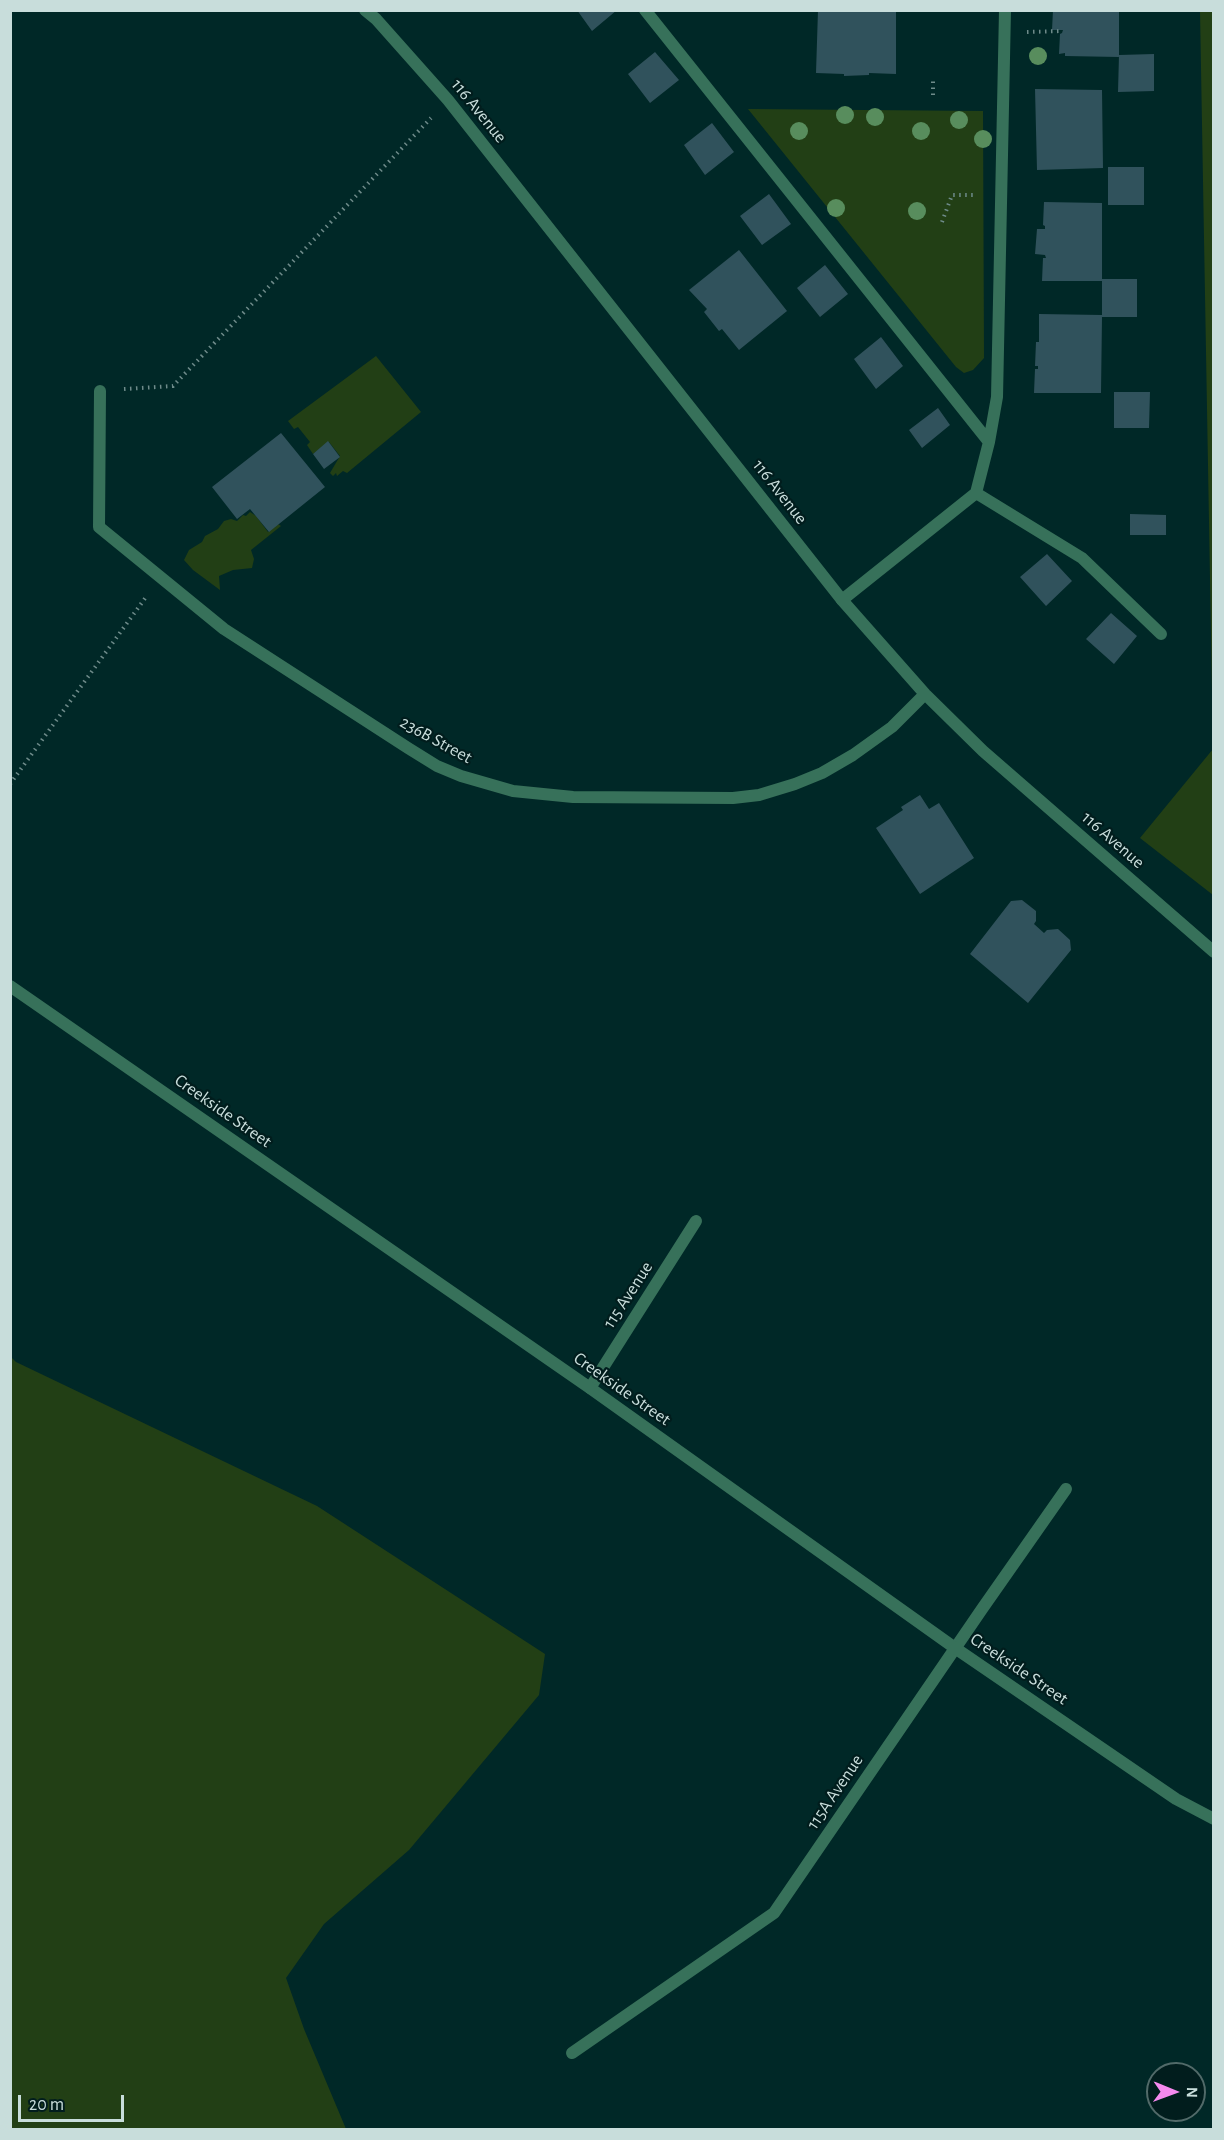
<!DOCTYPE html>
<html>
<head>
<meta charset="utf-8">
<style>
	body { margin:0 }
	#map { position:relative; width:1224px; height:2140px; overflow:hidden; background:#002827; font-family:"Alegreya Sans",sans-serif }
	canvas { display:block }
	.frame { position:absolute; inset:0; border:12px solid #c8dddb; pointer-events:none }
	.north { position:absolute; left:1146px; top:2062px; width:60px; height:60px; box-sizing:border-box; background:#011d1d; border:2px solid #516a69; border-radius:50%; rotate:91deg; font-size:16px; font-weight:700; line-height:24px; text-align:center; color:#c8dddb }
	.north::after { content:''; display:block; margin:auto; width:21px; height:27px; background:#f589ee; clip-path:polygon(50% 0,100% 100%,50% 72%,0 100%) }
	.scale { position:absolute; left:18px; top:2095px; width:106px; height:27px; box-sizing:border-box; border:3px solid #c8dddb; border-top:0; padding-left:8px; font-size:18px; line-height:21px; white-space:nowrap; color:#c8dddb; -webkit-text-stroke:4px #011d1d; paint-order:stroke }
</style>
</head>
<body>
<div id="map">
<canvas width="1224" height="2140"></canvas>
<div class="frame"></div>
<div class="north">N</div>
<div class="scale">20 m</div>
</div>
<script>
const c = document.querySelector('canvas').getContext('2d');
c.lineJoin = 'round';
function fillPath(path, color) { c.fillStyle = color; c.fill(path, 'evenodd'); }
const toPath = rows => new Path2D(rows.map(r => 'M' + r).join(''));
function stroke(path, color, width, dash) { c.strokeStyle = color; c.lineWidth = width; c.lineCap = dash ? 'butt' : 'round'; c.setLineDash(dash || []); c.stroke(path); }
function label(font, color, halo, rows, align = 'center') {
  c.font = font + ' "Alegreya Sans",sans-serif'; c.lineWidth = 4.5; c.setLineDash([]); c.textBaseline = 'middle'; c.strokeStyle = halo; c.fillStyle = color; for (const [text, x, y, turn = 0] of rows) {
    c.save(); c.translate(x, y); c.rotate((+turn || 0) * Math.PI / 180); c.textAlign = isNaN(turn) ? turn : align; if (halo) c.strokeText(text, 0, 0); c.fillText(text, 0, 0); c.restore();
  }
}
const green = toPath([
	[1200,11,1214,11,1213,895,1140,838,1213,749],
	[748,109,983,111,984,358,973,370,964,373,956,367],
	[376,356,421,412,347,473,343,471,337,476,336,473,333,476,330,473,340,456,329,442,313,454,307,445,310,442,298,427,294,429,288,421],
	[250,512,256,516,268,532,278,524,281,526,251,550,254,559,252,568,233,570,219,576,220,590,193,570,184,560,189,550,202,542,205,536,218,529,224,521,231,519,237,521,243,515,246,516],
	[11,1357,16,1362,317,1506,545,1654,539,1695,409,1850,324,1924,286,1978,304,2029,346,2129,11,2129]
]);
const building = toPath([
	[577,10,617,10,592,31],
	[818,10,896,10,896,74,869,73,869,75,844,76,844,74,816,73],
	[1053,10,1119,10,1119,57,1065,56,1065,53,1059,54,1060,34,1062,33,1063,30,1052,30],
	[655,52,679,80,650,103,628,74],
	[1154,54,1154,91,1118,92,1119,55],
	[1035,89,1102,90,1103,168,1037,170],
	[712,123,734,152,705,175,684,145],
	[1108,167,1144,167,1144,205,1108,205],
	[769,194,791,224,762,245,740,216],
	[1044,202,1102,203,1102,279,1137,279,1137,317,1102,317,1101,393,1034,393,1035,369,1038,369,1038,366,1035,366,1036,342,1039,342,1039,314,1102,315,1102,281,1042,281,1043,258,1046,258,1045,255,1035,254,1037,229,1045,229,1045,226,1043,225],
	[739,250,787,311,739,350,722,329,719,331,704,312,707,309,689,290],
	[825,265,848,294,820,317,797,288],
	[881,337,903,366,876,389,854,359],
	[1114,392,1150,392,1149,428,1114,428],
	[938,408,950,425,922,448,909,430],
	[281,433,325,487,269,532,250,509,237,519,212,487],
	[328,441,340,457,324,469,313,454],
	[1130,514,1166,515,1166,535,1130,535],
	[1047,554,1072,581,1046,606,1020,577],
	[1111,613,1137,636,1114,664,1086,639],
	[920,795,929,809,939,803,974,858,920,894,876,828,903,810,901,807],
	[1022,900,1036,911,1036,921,1034,924,1044,933,1047,930,1058,929,1070,940,1071,950,1028,1003,970,954,1011,901]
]);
const path = toPath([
	[1027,32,1063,31],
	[933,95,933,79],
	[942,222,952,195,977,195],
	[124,389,173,386,431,118],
	[10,784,146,597]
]);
const service = toPath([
	[645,10,989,442],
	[976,493,1082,558,1161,634],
	[842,600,976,493,989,442,997,397,1005,10]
]);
const minor = toPath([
	[365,10,376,19,448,100,842,600,925,694,983,751,1214,952],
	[100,391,99,527,224,629,408,748,437,766,461,776,513,791,573,797,733,798,759,795,795,784,822,773,853,755,892,727,925,694],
	[590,1388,696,1221],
	[572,2053,774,1913,982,1609,1066,1489]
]);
const tertiary = toPath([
	[10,986,590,1388,955,1648,1176,1799,1214,1819]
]);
const trees = [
	[1038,56],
	[845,115],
	[875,117],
	[959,120],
	[799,131],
	[921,131],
	[983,139],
	[836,208],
	[917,211]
];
const streetNames = [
	["116 Avenue",479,111,51],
	["116 Avenue",780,492,52],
	["236B Street",436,740,29],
	["116 Avenue",1113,840,41],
	["Creekside Street",223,1111,35],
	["115 Avenue",628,1295,-57],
	["Creekside Street",622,1389,35],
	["Creekside Street",1019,1669,34],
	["115A Avenue",835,1792,-56]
];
fillPath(green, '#223f15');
fillPath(building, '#30525c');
stroke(path, '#6e8b8a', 4, [1.5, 4.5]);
stroke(service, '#37715a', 12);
stroke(minor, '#37715a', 12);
stroke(tertiary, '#37715a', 12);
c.fillStyle = '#588d5d';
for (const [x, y] of trees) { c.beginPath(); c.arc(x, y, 9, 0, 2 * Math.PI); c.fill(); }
label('18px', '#c8dddb', '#011d1d', streetNames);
</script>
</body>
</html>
